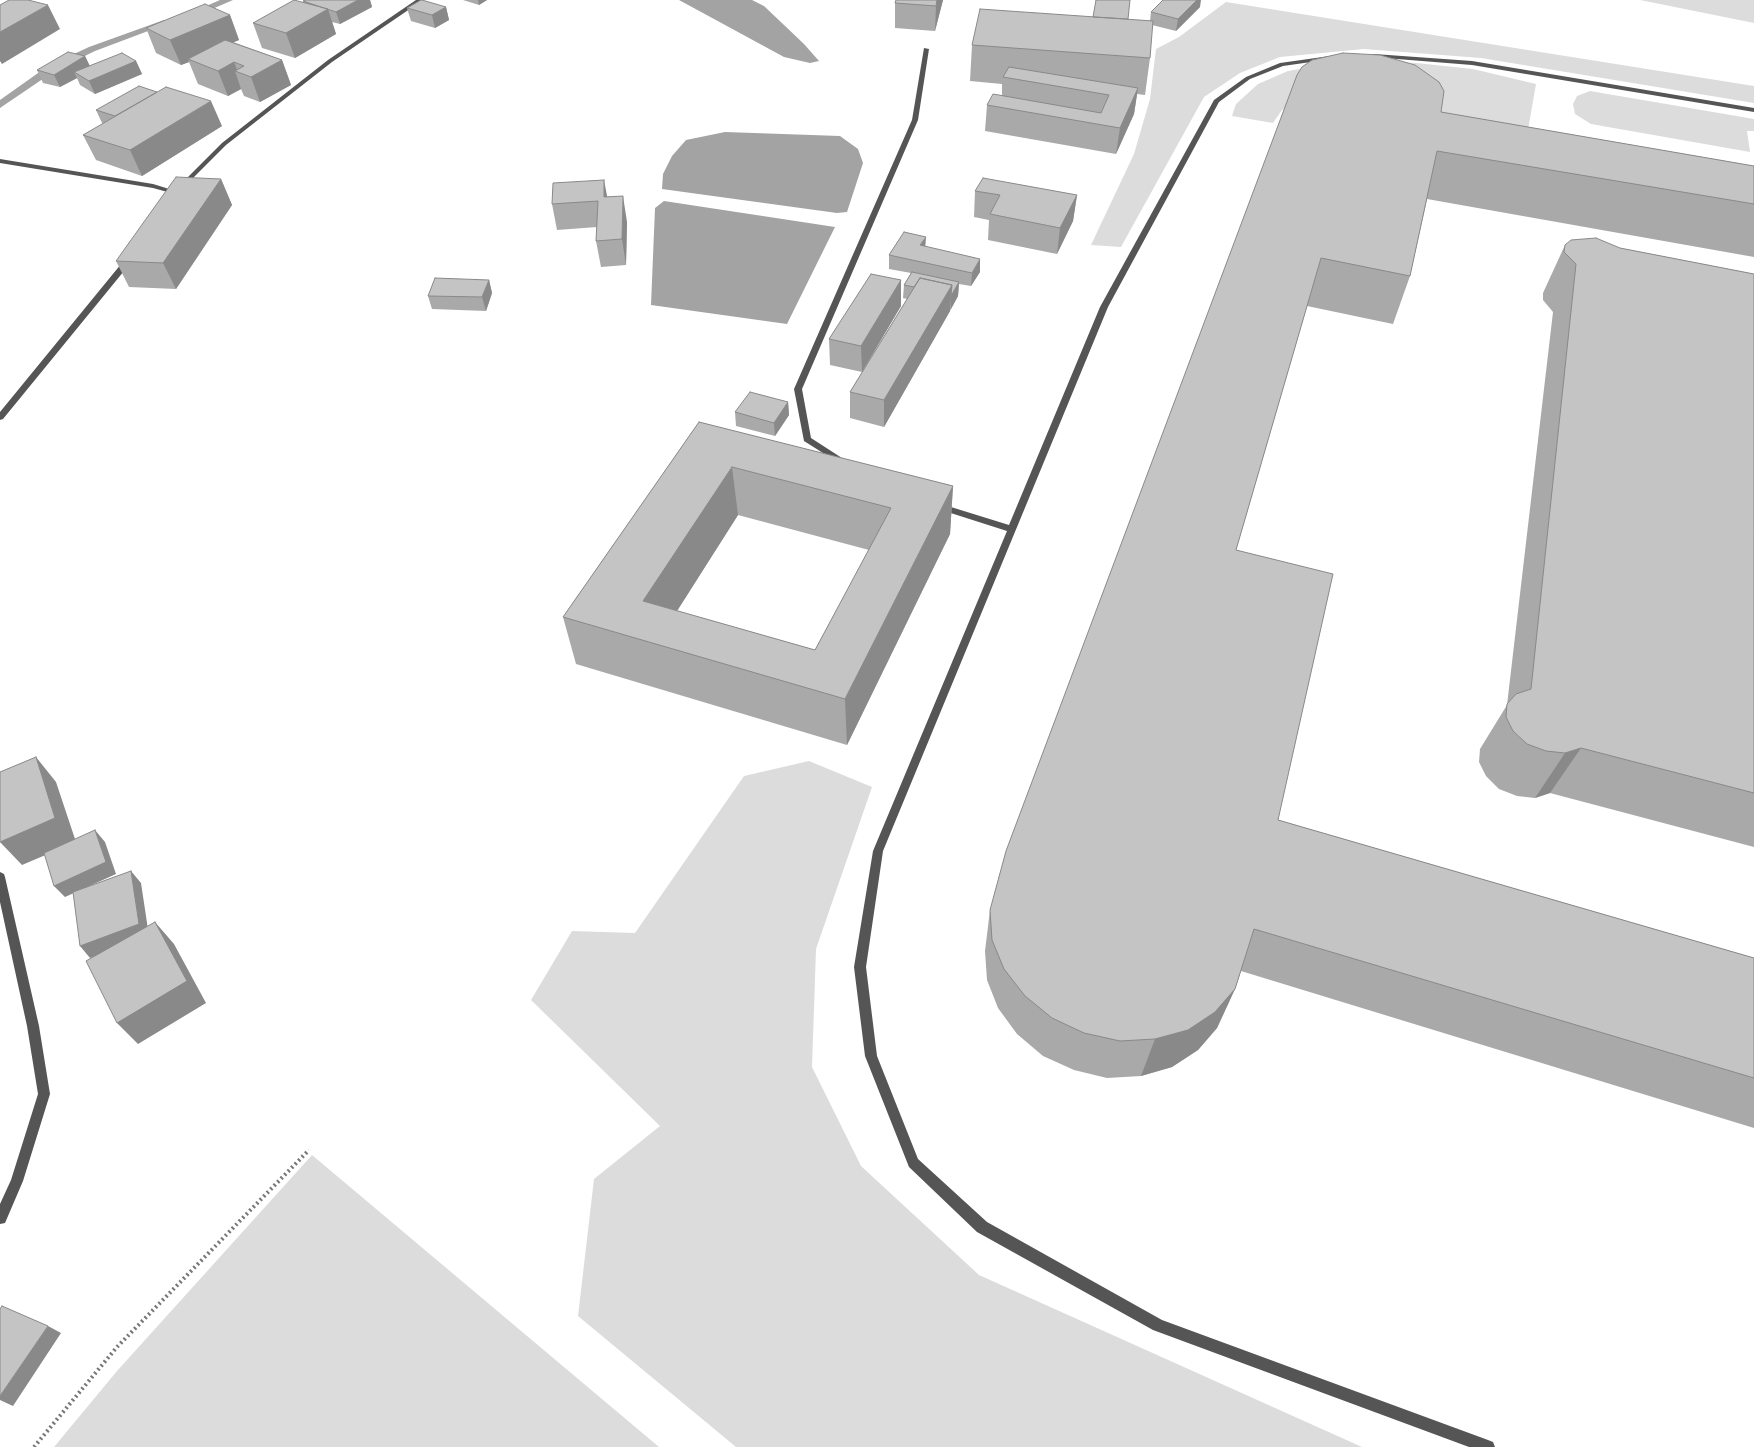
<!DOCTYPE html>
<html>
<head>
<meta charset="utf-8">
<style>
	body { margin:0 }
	canvas { display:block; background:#fff }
</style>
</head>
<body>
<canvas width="1754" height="1447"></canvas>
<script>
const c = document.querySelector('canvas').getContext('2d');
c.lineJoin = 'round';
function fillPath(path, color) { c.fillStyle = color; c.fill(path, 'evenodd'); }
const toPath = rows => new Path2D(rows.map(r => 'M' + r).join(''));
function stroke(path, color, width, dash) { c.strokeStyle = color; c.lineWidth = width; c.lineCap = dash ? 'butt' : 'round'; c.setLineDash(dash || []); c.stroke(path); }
const green = toPath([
	[1640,0,1754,0,1754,23],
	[1226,2,1754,86,1754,103,1481,58,1364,49,1280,57,1240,73,1204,97,1121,247,1091,245,1134,154,1150,99,1156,49,1179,37],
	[1360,61,1416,63,1473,69,1536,84,1525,147,1294,103,1282,110,1273,123,1232,116,1236,104,1258,84,1288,71,1328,64],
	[1590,91,1754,119,1754,131,1747,131,1750,152,1591,124,1575,114,1573,104,1577,96],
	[809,761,872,787,816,949,812,1067,861,1166,979,1275,1362,1447,736,1447,578,1316,594,1179,660,1126,531,1000,572,931,635,933,744,776],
	[312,1155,659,1447,54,1447,117,1371]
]);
const water = toPath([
	[679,0,752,0,764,6,804,44,819,61,810,63,784,57],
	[725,132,840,136,858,149,863,163,847,212,837,213,662,189,663,174,672,156,686,140],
	[664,201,835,227,787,324,651,305,655,208]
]);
const stream = toPath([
	[220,0,233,0,196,16,188,14,220,0],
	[164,20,172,22,95,51,56,70,0,108,0,100,48,66,89,47,164,20]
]);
const path = toPath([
	[34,1447,117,1347,309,1150]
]);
const service = toPath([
	[924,48,929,49,918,120,802,389,811,438,845,460,846,462,842,465,804,441,794,389,912,120,924,48],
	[1374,54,1472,61,1754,108,1754,112,1472,65,1372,57,1372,55,1374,54],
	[1337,55,1340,57,1339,58,1283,66,1250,79,1219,102,1108,307,883,851,866,967,877,1056,918,1159,987,1222,1162,1320,1488,1440,1493,1442,1495,1447,1469,1447,1153,1330,977,1232,909,1167,865,1056,854,967,873,851,1007,531,935,508,934,506,938,503,1009,525,1100,307,1214,100,1246,77,1280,63,1337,55]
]);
const minor = toPath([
	[416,0,423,0,332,62,226,145,184,187,180,187,180,185,222,143,328,60,416,0],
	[0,159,153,184,179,192,174,196,172,195,171,193,153,188,0,163,0,159],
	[126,258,133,260,3,419,0,420,0,412,126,258],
	[0,872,4,874,5,877,39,1026,50,1094,23,1181,5,1223,0,1224,0,1204,11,1180,38,1094,27,1026,0,902,0,872]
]);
const wall = toPath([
	[305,0,370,0,372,7,340,24,332,22,336,34,295,58,262,48,253,23,304,2,303,1],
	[463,0,487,0,479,5],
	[943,0,935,31,895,28,895,3],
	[446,7,449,20,435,28,411,21,407,8],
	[1200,7,1176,31,1152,25,1150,58,1145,95,1137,94,1134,114,1116,154,985,131,987,105,1002,96,1002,84,970,81,972,45,1093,17,1150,21,1151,12],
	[230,15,239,40,233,42,282,60,291,85,260,102,244,96,241,89,228,96,198,84,189,62,181,65,156,53,146,28],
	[85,56,90,66,136,61,142,74,95,94,80,85,77,78,60,87,43,83,37,70],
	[1297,75,1441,112,1754,166,1754,257,1427,199,1410,276,1393,324,1307,306,1236,550,1278,820,1754,958,1754,1128,1241,971,1235,989,1217,1028,1198,1050,1172,1067,1141,1076,1107,1078,1074,1070,1043,1056,1017,1034,998,1008,987,980,985,951,990,910],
	[96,110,222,126,142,176,96,160,83,135,104,123,102,123],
	[221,179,232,205,176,289,129,287,116,261],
	[975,191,1077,195,1073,221,1057,254,988,240,989,220,974,217],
	[607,197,627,222,626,265,601,267,596,241,597,227,557,230,552,204],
	[1565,245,1620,248,1754,274,1754,847,1550,793,1535,798,1517,796,1499,789,1486,776,1479,762,1480,749,1507,705,1553,312,1543,300,1543,293],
	[925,246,980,272,971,286,959,284,958,296,951,309,950,311,884,427,850,418,850,392,907,299,903,298,904,285,911,273,889,269,889,255],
	[489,280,492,293,486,311,432,309,428,296],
	[901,280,901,306,862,372,830,365,829,339],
	[788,402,789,415,775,436,736,426,735,412],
	[699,422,953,486,950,534,847,745,576,664,563,617],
	[738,515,869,550,815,650,677,611]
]);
const shadedWall = toPath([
	[358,0,370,0,372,7,340,24,336,12],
	[478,0,487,0,479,5],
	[937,0,943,0,935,31,936,6],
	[1197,0,1201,0,1200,7,1176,31,1178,19],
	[48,5,60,29,2,64,0,61,0,32],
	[446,7,449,20,435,28,432,15],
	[328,9,336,34,295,58,286,33],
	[230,15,239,40,191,61,188,59,189,62,181,65,170,40],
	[85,56,91,69,74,72,77,78,60,87,54,75],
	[282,60,291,85,260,102,251,77],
	[136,61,142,74,95,94,89,81],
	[234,62,238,72,235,71,241,89,228,96,218,71],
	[1138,88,1134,114,1116,154,1120,128],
	[211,101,222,126,142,176,130,150],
	[221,179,232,205,176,289,163,263],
	[604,180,609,206,604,197],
	[1077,195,1073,221,1057,254,1060,228],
	[623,196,627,222,626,265,622,239],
	[926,237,925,251,920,245],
	[980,259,980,272,971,286,972,273],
	[489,280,492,293,486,311,482,297],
	[901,280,901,306,862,372,861,346],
	[959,282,958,296,951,309,951,296],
	[952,285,950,311,884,427,884,400],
	[788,402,789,415,775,436,774,423],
	[732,467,738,515,656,644,643,601],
	[953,486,950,534,847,745,845,699],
	[1581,748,1550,793,1535,798,1565,753],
	[36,757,56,782,76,842,22,865,0,842],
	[95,830,105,842,116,874,65,897,54,886],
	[131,871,141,883,149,936,90,958,80,946],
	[155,922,174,944,206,1003,138,1044,117,1023],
	[1235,989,1217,1028,1198,1050,1172,1067,1141,1076,1155,1039],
	[48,1326,61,1333,13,1406,0,1400,0,1396]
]);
const building = toPath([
	[9,0,28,0,48,5,0,32,0,5,9,0],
	[294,0,328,9,286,33,253,23,294,0],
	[305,0,358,0,336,12,303,1,305,0],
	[421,0,422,0,446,7,432,15,407,8,421,0],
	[896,0,937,0,936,6,895,3,896,0],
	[1096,0,1130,0,1128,19,1093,17,1096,0],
	[1163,0,1197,0,1178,19,1151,12,1163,0],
	[205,4,230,15,170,40,146,28,205,4],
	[980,9,1153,21,1150,58,972,45,980,9],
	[225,40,282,60,251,77,235,71,244,66,234,62,218,71,188,59,225,40],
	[68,52,85,56,54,75,37,70,68,52],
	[122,53,136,61,89,81,74,72,122,53],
	[1343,53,1380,55,1415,65,1439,82,1444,91,1441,112,1754,166,1754,204,1437,151,1410,276,1321,258,1236,550,1333,574,1278,820,1754,958,1754,1078,1254,929,1235,989,1215,1012,1188,1030,1155,1039,1120,1041,1084,1033,1052,1018,1025,996,1004,969,992,940,990,910,1006,851,1297,75,1302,67,1312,60,1343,53],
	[1009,67,1138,88,1120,128,987,105,993,94,1101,113,1109,95,1003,77,1009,67],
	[139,86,157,92,115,116,96,110,139,86],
	[166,87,211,101,130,150,83,135,166,87],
	[176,177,221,179,163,263,116,261,176,177],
	[983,178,1077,195,1060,228,990,214,1000,195,975,191,983,178],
	[604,180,604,197,623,196,622,239,596,241,598,201,552,204,553,183,604,180],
	[904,232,926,237,920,245,980,259,972,273,889,255,904,232],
	[1596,238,1620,248,1754,274,1754,793,1581,748,1565,753,1546,751,1527,744,1513,731,1506,717,1507,704,1516,694,1531,689,1576,264,1564,252,1565,245,1571,240,1596,238],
	[912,272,959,282,951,296,952,285,920,278,914,287,904,285,912,272],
	[871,274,901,280,861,346,829,339,871,274],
	[435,278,489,280,482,297,428,296,435,278],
	[920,278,952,285,884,400,850,392,920,278],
	[750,392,788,402,774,423,735,412,750,392],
	[699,422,953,486,845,699,563,617,699,422],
	[732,467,891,508,815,650,643,601,732,467],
	[36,757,55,818,0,842,0,772,36,757],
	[95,830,106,862,54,886,44,853,95,830],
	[131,871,139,924,80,946,73,892,131,871],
	[155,922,187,981,117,1023,86,961,155,922],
	[2,1306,48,1326,0,1396,0,1309,2,1306]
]);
fillPath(green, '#dcdcdc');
fillPath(water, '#a3a3a3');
fillPath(stream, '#a3a3a3');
stroke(path, '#777', 4, [2, 3]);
fillPath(service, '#555');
fillPath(minor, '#555');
fillPath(wall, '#a9a9a9');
fillPath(shadedWall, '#898989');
fillPath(building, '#c4c4c4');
stroke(building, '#898989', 1);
</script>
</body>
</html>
